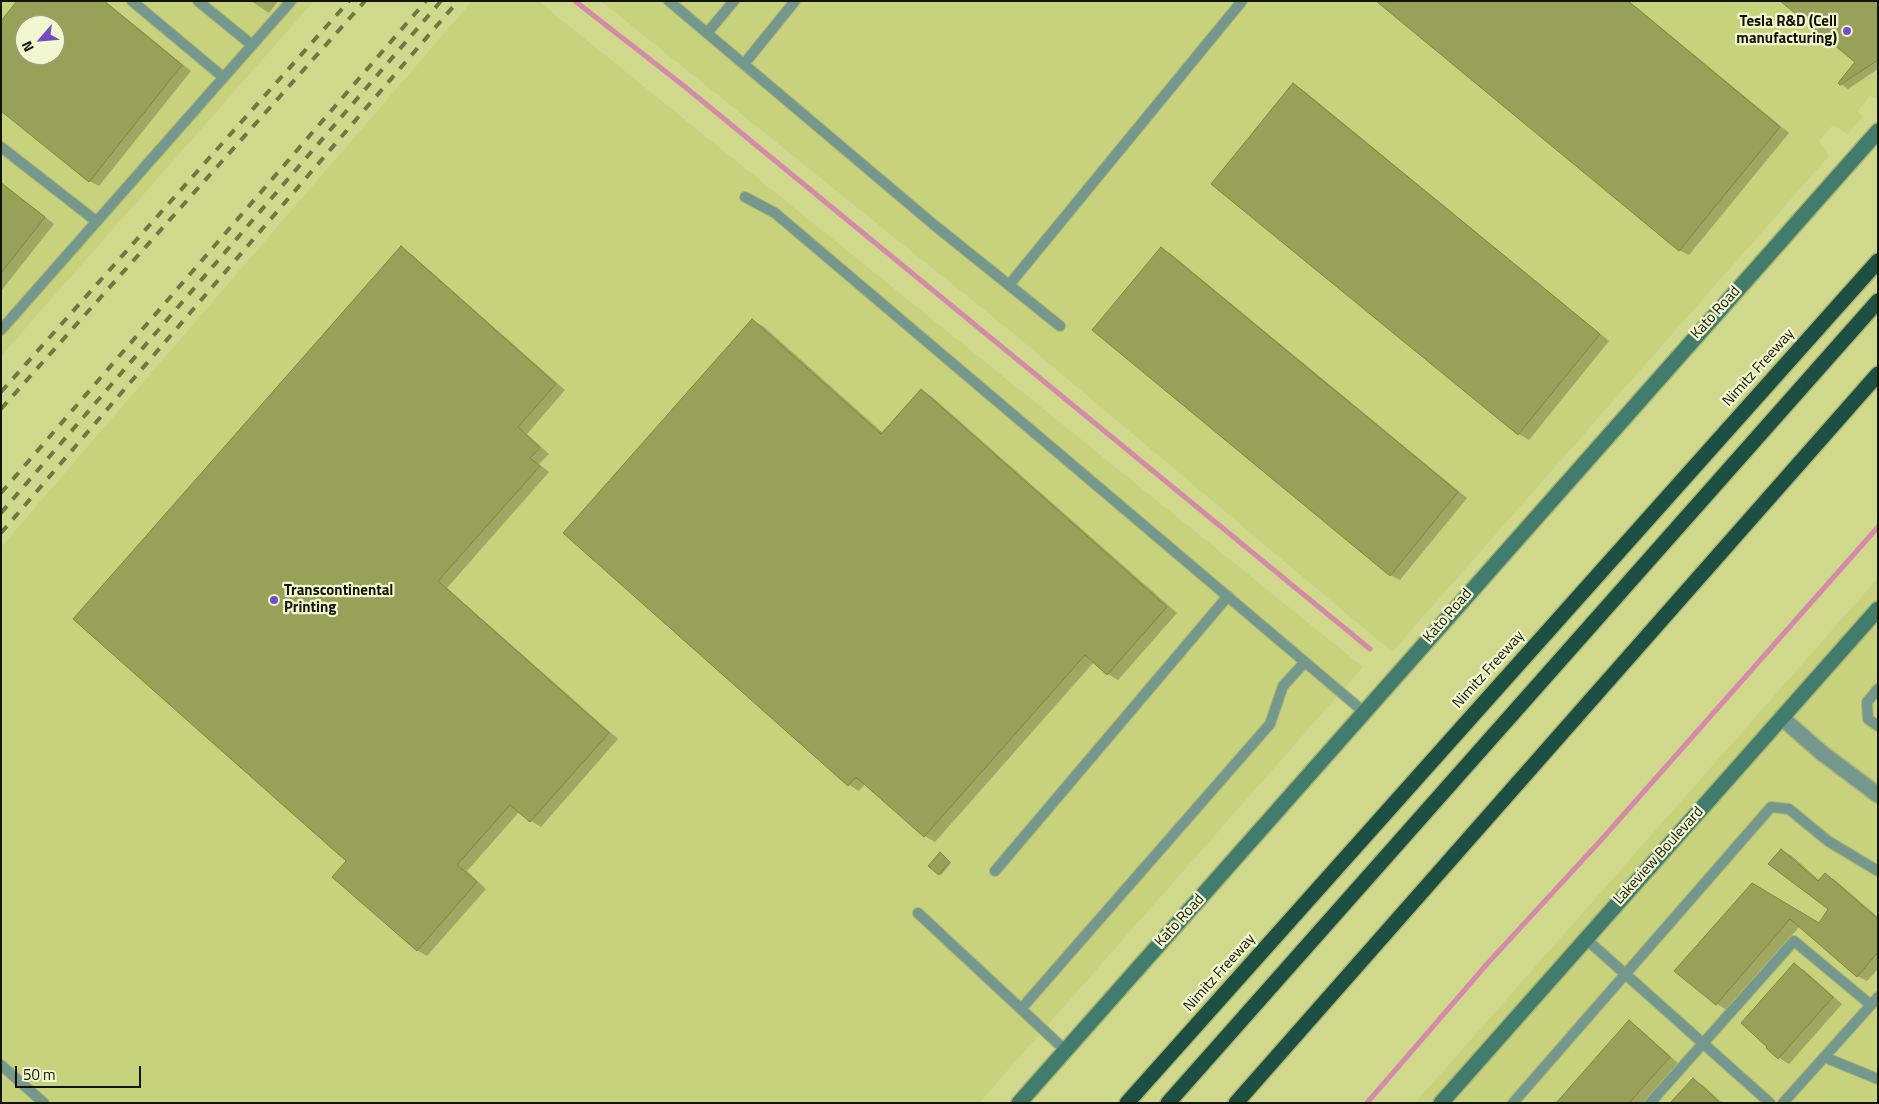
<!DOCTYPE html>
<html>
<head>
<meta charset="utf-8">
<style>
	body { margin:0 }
	#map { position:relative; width:1879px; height:1104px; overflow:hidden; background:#d0d98b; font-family:"Titillium Web",sans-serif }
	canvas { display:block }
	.frame { position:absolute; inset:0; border:2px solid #121400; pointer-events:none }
	.north { position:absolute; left:15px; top:15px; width:50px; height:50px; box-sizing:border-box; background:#f1f7d0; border:1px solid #989c7d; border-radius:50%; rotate:243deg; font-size:14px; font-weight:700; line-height:20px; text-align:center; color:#121400 }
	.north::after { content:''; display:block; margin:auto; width:18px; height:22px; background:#734cc5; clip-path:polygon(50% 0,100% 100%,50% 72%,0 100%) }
	.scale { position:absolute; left:15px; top:1066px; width:126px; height:22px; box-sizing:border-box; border:2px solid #121400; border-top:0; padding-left:6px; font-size:15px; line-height:18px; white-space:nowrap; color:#121400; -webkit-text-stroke:4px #f1f7d0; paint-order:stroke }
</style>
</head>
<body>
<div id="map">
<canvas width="1879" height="1104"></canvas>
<div class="frame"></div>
<div class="north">N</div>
<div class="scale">50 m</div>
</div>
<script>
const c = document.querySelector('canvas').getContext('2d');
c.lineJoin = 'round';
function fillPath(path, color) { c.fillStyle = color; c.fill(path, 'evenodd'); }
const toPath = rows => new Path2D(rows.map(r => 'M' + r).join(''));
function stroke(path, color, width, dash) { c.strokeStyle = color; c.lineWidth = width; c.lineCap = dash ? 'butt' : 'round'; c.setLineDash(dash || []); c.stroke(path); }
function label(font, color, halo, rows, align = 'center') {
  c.font = font + ' "Titillium Web",sans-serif'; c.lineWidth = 4.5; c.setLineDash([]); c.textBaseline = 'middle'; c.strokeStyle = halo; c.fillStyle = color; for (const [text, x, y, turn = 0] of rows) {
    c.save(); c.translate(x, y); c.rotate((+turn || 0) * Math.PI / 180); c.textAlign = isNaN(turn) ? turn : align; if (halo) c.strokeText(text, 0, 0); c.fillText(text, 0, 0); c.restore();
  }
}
const built = toPath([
	[1,1,314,1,1,356],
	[25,25,55,25,55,55,25,55],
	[472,1,538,1,1363,667,979,1103,1,1103,1,547],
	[601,1,1878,1,1878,99,1870,96,1858,111,1863,117,1848,134,1833,125,1819,141,1829,156,1392,652,1014,334],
	[1878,578,1878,1103,1415,1103]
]);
const shadow = toPath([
	[19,1,105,1,191,71,99,186,89,181,1,109],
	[25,25,55,25,55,55,25,55],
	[251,1,278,1,269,13],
	[1378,1,1629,1,1789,133,1689,255,1679,250],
	[1878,1,1878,69,1848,89,1841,84,1857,62],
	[1293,84,1303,90,1609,341,1529,440,1519,434,1212,184],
	[1,182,54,224,1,291],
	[401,248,411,254,565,390,527,434,549,454,539,464,549,472,447,588,618,739,541,827,531,821,520,811,467,871,486,889,427,956,417,950,348,861],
	[1161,248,1171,254,1467,498,1400,580,1390,575],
	[753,321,763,326,883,433,921,390,931,396,1177,613,1118,680,1108,674,1094,662,935,842,925,836,865,784,859,791,849,785,565,533],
	[1782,850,1792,856,1819,880,1825,874,1835,880,1878,917,1878,969,1867,981,1857,976,1800,926,1727,1010,1717,1004,1676,971,1752,884,1819,924,1830,908],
	[942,855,951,863,941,875,939,874],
	[1794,965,1804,970,1842,1004,1789,1064,1779,1058],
	[1629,1022,1639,1028,1679,1064,1644,1103,1557,1103],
	[1693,1080,1703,1085,1720,1101,1726,1103,1672,1103]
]);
const stream = toPath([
	[575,1,684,86,1370,649],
	[1367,1103,1487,964,1602,839,1878,527]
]);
const building = toPath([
	[17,1,104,1,182,65,89,182,1,111,1,21,17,1],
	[25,25,55,25,55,55,25,55,25,25],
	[1376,1,1628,1,1780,127,1679,251,1376,1],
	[1780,1,1878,1,1878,60,1840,85,1838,83,1855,62,1780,1],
	[1293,83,1600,334,1518,435,1211,184,1293,83],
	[1,183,45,217,1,273,1,183],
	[401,246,556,384,518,427,540,448,530,458,540,466,438,581,609,733,530,822,510,805,457,865,477,882,417,951,332,877,346,861,73,619,401,246],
	[1161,247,1458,492,1390,576,1092,330,1161,247],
	[752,319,881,434,921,389,1167,607,1107,675,1085,655,924,837,856,777,848,786,563,533,752,319],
	[1781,849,1818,881,1825,873,1878,919,1878,952,1857,977,1790,919,1716,1005,1674,971,1752,883,1819,923,1828,909,1768,864,1781,849],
	[940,852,950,862,939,875,928,866,940,852],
	[1794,963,1833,997,1778,1059,1766,1048,1767,1047,1741,1023,1794,963],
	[1629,1020,1670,1057,1629,1103,1556,1103,1629,1020],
	[1693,1078,1720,1103,1670,1103,1693,1078]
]);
const lane = toPath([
	[132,1,223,77],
	[198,1,252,45],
	[669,1,933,224,1060,326],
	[707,33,734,1],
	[744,64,795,1],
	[1,147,96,221],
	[745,197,775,213,1305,662],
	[1009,285,1242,1],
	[1,330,291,1],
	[1878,689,1867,702,1868,719,1878,726],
	[995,871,1228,596],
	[918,913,1065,1050],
	[1586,939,1770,1103],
	[1021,1009,1270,724,1283,686,1305,662,1364,712],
	[1824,1057,1878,1079],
	[1,1065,44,1103],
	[1513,1103,1771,807,1789,809,1828,841,1878,871],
	[1650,1103,1794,941,1871,1005],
	[1783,1103,1878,997]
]);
const street = toPath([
	[1782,718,1822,753,1878,795]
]);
const secondary = toPath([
	[1019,1103,1878,131],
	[1441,1103,1878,609]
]);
const highway = toPath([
	[1127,1103,1878,261],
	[1168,1103,1878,301],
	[1236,1103,1878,374]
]);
const rail = toPath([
	[1,392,349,1],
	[1,409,365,1],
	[1,493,426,1],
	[1,513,441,1],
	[1,533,458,1]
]);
const markers = [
	[1847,31,5,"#734cc5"],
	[274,600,5,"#734cc5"]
];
const poiNames = [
	["Tesla R&D (Cell",1837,22],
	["manufacturing)",1837,39],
	["Transcontinental",284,591,"left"],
	["Printing",284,608,"left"]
];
const streetNames = [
	["Kato Road",1716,313,-48],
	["Nimitz Freeway",1759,368,-48],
	["Kato Road",1448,616,-49],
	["Nimitz Freeway",1489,670,-48],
	["Lakeview Boulevard",1659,856,-48],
	["Kato Road",1180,921,-48],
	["Nimitz Freeway",1220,973,-48]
];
fillPath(built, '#c8d17b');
fillPath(shadow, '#0003');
stroke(stream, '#d48aa8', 5);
fillPath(building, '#99a057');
stroke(building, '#81883c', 1);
stroke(lane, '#aeb672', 12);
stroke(street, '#aeb672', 18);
stroke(secondary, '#aeb672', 18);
stroke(highway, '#aeb672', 18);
stroke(lane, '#74988d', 10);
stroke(street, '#74988d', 15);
stroke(secondary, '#427c6c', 15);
stroke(highway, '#1d5043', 15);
stroke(rail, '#717645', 4, [9, 9]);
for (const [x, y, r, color] of markers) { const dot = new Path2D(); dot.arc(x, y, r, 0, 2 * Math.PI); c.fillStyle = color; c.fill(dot); stroke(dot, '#f1f7d0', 2); }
label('bold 15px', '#121400', '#f1f7d0', poiNames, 'right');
label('15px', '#121400', '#f1f7d0', streetNames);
</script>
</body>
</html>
